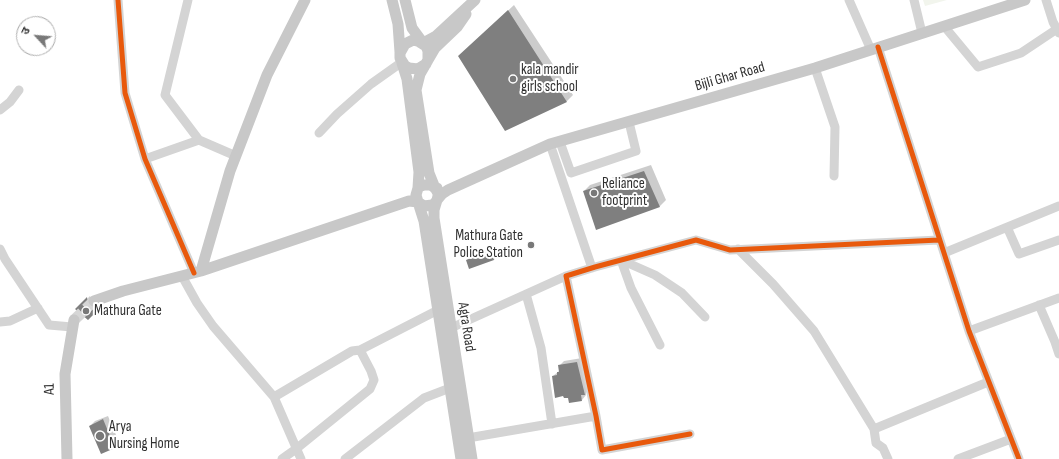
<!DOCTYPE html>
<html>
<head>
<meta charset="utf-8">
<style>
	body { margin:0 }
	#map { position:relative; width:1059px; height:459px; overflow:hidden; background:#fff; font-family:"Sofia Sans Condensed","Noto Sans Devanagari",sans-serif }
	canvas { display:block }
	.north { position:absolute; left:16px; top:16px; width:40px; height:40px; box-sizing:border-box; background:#fff; border:1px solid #acacac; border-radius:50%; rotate:296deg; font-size:11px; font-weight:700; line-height:16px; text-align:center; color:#303030 }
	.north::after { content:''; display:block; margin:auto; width:14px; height:18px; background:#787878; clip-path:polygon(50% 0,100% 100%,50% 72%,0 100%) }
</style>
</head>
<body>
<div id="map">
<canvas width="1059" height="459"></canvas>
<div class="north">उ</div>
</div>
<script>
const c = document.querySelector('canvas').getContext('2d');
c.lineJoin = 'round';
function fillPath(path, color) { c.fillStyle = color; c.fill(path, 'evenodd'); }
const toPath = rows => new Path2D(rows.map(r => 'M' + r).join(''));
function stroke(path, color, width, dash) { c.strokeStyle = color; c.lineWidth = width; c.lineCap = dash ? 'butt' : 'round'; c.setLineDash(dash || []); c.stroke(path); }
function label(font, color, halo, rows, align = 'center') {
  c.font = font + ' "Sofia Sans Condensed",sans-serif'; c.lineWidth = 4; c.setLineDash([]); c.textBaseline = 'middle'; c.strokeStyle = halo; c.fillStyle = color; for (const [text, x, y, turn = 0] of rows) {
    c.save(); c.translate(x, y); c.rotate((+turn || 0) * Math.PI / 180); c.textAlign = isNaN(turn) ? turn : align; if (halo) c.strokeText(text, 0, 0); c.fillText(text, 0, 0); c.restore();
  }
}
const green = toPath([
	[923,0,947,0,925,6]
]);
const shadow = toPath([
	[514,5,573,95,567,101,505,129,466,50],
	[651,165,666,200,660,206,597,229,584,191,590,185],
	[494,249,496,257,494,260,467,260,470,257],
	[90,296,90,301,95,305,98,309,88,319,77,309],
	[582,358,589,389,586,393,586,395,582,400,553,376,559,371,559,366,564,361],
	[108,416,119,442,115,447,101,452,90,426,95,421]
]);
const building = toPath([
	[508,10,567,102,505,131,458,56],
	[644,171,660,207,596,230,583,191],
	[491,251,494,260,469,269,466,260],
	[87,297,88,304,93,308,95,313,88,320,75,309],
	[577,362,585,395,581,395,582,401,569,403,568,398,564,398,563,396,555,398,552,376,557,375,557,372,559,372,558,365],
	[103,419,115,448,101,454,89,426]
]);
const majorTunnel = toPath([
	[74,320,94,301]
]);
const minor = toPath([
	[118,0,125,93,145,159,194,273],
	[188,0,165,95,199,140,236,156],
	[849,0,871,50],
	[914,0,922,33],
	[1046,0,1053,22,1059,33],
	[944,26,978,67,1021,53,1057,29],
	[878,47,969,331,1019,459],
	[815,68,835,127,834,176],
	[0,110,10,102,19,90],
	[319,133,337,114,371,84,402,62],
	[560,142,571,173,636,151,629,122],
	[550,144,592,268],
	[145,159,199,140],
	[1007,227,1019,254,1059,240],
	[0,249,5,259,49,325,72,327],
	[738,249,773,284,814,331,874,429,876,443,883,448,888,459],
	[944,253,1059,206],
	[182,276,197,303,213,326,274,397],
	[526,294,541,348,552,424],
	[1039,305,1055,342,1059,354],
	[0,322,10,321,38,308],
	[451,328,566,276],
	[969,331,1059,298],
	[660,345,631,288,621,260,655,275,682,293,705,317],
	[874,429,988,382],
	[690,434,602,450,596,416,566,276,595,267,696,240,730,250,939,240],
	[462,439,596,416],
	[282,459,296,449,370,389,374,380,371,371,360,350],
	[301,459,274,397,352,351,360,350,438,310],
	[345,459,424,398,450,388],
	[958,459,1011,439]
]);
const major = toPath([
	[392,0,398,24,400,52],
	[405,0,412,28,423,43,436,36,475,0],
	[428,60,435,48,457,27,466,14],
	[402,63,407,79,419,172,418,188],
	[426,64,418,69,409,68,405,66,400,58,400,53,405,44,413,40,418,41,426,46,428,51,428,60,420,74,416,90,429,173,435,188,437,188],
	[201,271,230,171,267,75,305,0],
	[94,301,123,291,201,271,409,201,418,202,424,221,461,459],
	[67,459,65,374,74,320],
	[472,459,434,218,434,210,437,200,438,196,438,193,435,188,431,185,424,185,421,186,418,188,416,195,418,202,424,206,432,205,435,203,437,200,442,194,448,190,550,144,815,68,1025,0]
]);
const cycleway = toPath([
	[118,0,125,93,145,159,194,273],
	[878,47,969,331,1019,459],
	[690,434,602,450,596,416,566,276,595,267,696,240,730,250,939,240]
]);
const markers = [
	[513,79,4,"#787878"],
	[594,193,4,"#787878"],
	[531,245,4,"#787878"],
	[86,311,4,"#787878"],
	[100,436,5,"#787878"]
];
const poiNames = [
	["kala mandir",521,70],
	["girls school",521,87],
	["Reliance",602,184],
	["footprint",602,201],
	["Mathura Gate",523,236,"right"],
	["Police Station",523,253,"right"],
	["Mathura Gate",94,311],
	["Arya",109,427],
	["Nursing Home",109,444]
];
const streetNames = [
	["Bijli Ghar Road",730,77,-16],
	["Agra Road",466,327,81],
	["A1",50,389,-91]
];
fillPath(green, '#f2f5ed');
fillPath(shadow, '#0003');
fillPath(building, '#7f7f7f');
stroke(majorTunnel, '#d6d6d6', 11, [11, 5.5]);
stroke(minor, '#d4d4d4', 9);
stroke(major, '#c8c8c8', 11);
stroke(cycleway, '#e8590c', 5);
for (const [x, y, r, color] of markers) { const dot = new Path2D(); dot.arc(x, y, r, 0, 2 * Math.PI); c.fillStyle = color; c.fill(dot); stroke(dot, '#fff', 1.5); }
label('15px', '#303030', '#fff', poiNames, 'left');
label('15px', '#303030', '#fff', streetNames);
</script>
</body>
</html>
